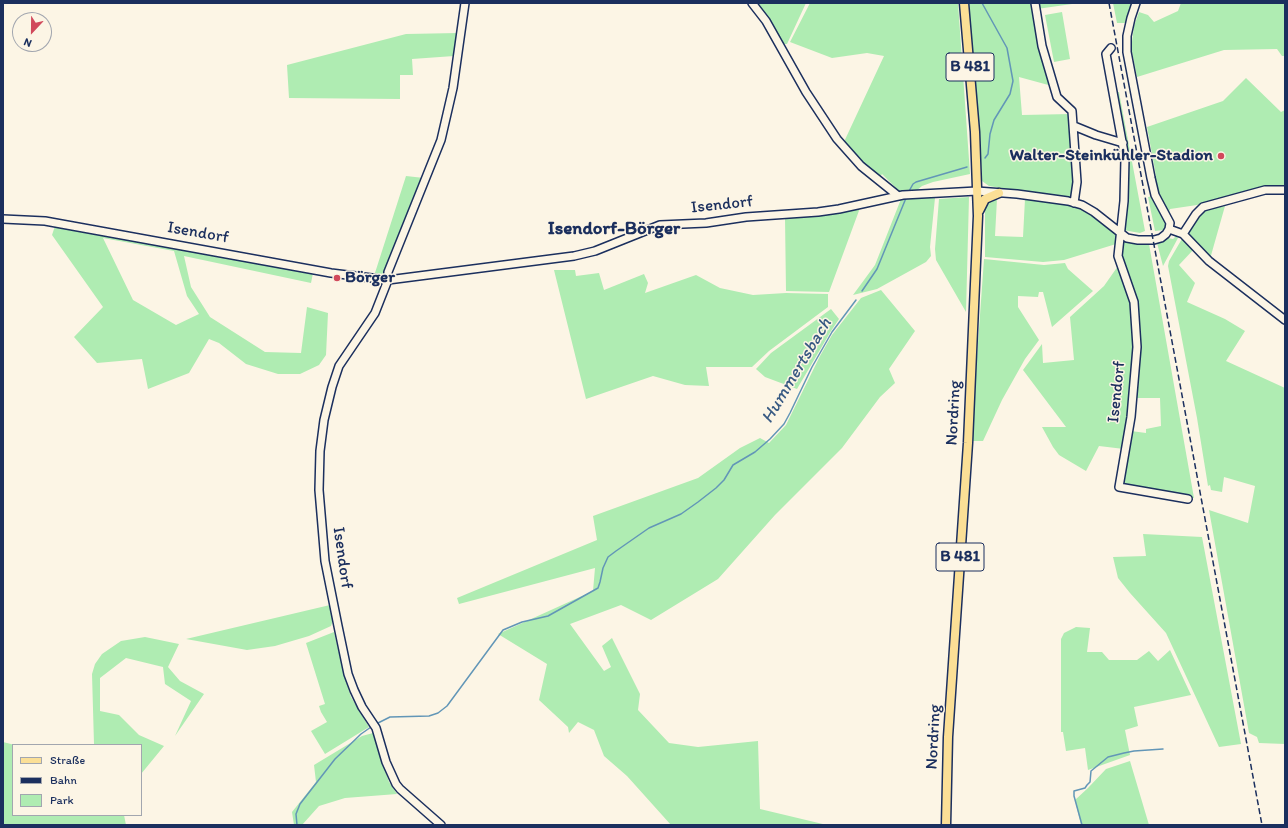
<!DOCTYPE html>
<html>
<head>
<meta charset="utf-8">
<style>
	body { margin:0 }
	#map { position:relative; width:1288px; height:828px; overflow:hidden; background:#fcf5e5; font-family:Itim,sans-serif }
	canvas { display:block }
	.frame { position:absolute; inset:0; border:4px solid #1b2f5e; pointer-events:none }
	.legend { position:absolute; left:12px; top:744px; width:130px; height:72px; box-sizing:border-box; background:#fcf5e5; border:1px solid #a2a6af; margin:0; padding:5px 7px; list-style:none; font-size:12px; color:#1b2f5e }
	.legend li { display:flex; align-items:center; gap:8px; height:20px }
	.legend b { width:20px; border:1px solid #a2a6af }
	.north { position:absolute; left:12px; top:12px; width:40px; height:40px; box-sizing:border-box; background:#fcf5e5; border:1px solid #a2a6af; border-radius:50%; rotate:202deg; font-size:11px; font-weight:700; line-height:16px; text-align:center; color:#1b2f5e }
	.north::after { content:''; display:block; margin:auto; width:14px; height:18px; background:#d1495b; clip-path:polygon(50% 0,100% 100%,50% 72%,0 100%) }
</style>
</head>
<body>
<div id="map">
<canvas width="1288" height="828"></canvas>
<div class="frame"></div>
<ul class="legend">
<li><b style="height:5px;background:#fbdf96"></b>Straße</li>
<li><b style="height:5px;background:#1b2f5e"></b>Bahn</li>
<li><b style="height:11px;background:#afecb2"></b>Park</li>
</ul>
<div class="north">N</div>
</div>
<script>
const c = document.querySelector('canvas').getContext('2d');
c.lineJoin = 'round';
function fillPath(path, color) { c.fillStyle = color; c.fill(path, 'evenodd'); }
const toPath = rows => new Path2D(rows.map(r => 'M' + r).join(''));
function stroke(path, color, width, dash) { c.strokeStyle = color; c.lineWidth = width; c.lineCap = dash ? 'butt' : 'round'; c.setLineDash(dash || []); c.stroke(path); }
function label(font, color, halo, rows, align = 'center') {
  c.font = font + ' Itim,sans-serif'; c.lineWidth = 3; c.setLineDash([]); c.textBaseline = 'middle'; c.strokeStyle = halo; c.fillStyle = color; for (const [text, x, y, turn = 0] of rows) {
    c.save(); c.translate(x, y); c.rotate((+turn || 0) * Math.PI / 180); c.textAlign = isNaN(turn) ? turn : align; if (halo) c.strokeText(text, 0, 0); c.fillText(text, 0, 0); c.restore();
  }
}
const green = toPath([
	[755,3,806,3,787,44,783,44],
	[810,3,958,3,970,174,933,182,922,186,916,191,899,191,882,174,880,177,863,165,843,144,884,56,867,53,832,58,790,42],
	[966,3,1033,3,1052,86,1019,77,1022,115,1071,114,1075,182,1072,200,989,186,982,181,978,108],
	[1037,3,1079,3,1037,9],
	[1113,3,1133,3,1127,23,1117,23],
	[1181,3,1285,3,1285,56,1282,56,1277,49,1224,50,1137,77,1132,52,1132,42,1134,26,1139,12,1148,15,1154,22,1178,11],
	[1062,12,1070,59,1054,62,1045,15],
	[458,33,454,56,412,59,413,75,400,75,400,99,289,98,287,65,406,34],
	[1246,78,1281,112,1285,110,1285,186,1272,187,1197,205,1170,209,1169,213,1164,215,1166,225,1164,230,1155,231,1148,197,1158,195,1155,170,1147,127,1223,101],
	[1115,92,1119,92,1145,231,1140,233,1123,230,1126,158],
	[406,176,424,178,384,277,374,276],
	[969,197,966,312,936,260,935,249,939,199],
	[935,198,930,247,931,256,926,262,877,289,853,295,875,265,901,199],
	[995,199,997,199,995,236,1023,237,1025,199,1062,204,1075,207,1087,211,1098,218,1117,235,1116,244,1064,260,1043,262,985,257,985,210,986,205,990,201],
	[1225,206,1210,259,1186,234,1198,215,1204,209],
	[860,208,829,292,786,291,785,218,821,215],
	[56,223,313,273,311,283,184,256,191,287,210,317,265,352,301,353,307,307,328,313,326,355,319,365,300,374,278,374,246,364,219,343,209,339,189,373,148,389,142,359,97,363,74,337,103,307,52,235],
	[103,238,174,251,187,296,199,314,176,325,133,300],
	[1176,236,1178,238,1163,266,1157,243,1168,238,1173,239],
	[1183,237,1194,249,1179,265,1195,283,1187,302,1225,319,1245,331,1226,361,1285,388,1285,744,1259,743,1257,737,1249,733,1209,510,1248,523,1255,486,1224,477,1222,492,1211,490,1210,485,1208,486,1197,418,1168,266,1169,261],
	[1128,241,1136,244,1149,244,1194,498,1121,485,1131,431,1146,433,1146,429,1161,426,1160,398,1135,398,1138,322,1121,260,1122,243],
	[984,259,1044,265,1065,263,1068,269,1093,291,1052,327,1043,292,1039,292,1038,297,1018,296,1018,307,1039,340,1025,359,1002,400,983,441,971,441],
	[1118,266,1132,302,1135,347,1124,449,1099,446,1086,471,1059,455,1053,447,1042,427,1066,427,1023,370,1042,344,1043,363,1074,360,1070,317,1104,286],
	[554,270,575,270,576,276,599,273,604,290,644,274,648,283,645,293,696,275,720,288,753,295,786,293,828,294,828,307,769,351,752,367,706,367,709,386,685,385,653,376,586,399],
	[881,290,915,331,889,369,895,383,880,397,842,448,775,515,718,579,651,620,621,605,570,624,604,671,611,667,602,646,612,638,640,694,638,710,669,743,698,747,758,741,760,809,827,825,671,825,627,776,604,756,594,730,578,722,569,733,568,727,539,700,547,664,498,634,593,591,595,568,459,604,457,598,597,540,593,516,698,478,740,448,760,438,769,443,786,425,820,356,832,335,861,298],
	[831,309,839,319,831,331,797,389,765,377,756,369,771,353],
	[1143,534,1202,537,1241,744,1219,747,1166,633,1130,593,1118,578,1113,557,1146,556],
	[330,605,333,620,331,626,309,636,275,646,247,650,186,639],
	[1076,627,1090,628,1087,652,1102,652,1109,660,1137,660,1149,651,1158,661,1170,650,1191,695,1134,707,1138,726,1125,730,1130,755,1088,770,1085,748,1066,751,1063,732,1061,732,1061,639,1064,633],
	[334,632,345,678,351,697,369,727,325,754,311,731,327,722,321,712,319,706,325,704,306,643],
	[145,637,179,644,168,667,180,681,204,694,175,736,191,701,165,684,163,667,126,658,100,678,100,711,119,715,139,735,164,746,141,774,141,745,87,745,94,744,92,674,95,664,102,654,121,641],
	[373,733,389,782,397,794,345,798,319,806,302,825,294,825,292,812,316,782,314,765,362,736],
	[3,742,15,745,13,745,13,815,124,815,126,825,3,825],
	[1130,761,1149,825,1081,825,1075,800,1088,788,1106,769]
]);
const stream = toPath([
	[982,3,1007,48,1013,81,1010,94,994,120,990,134,988,154,985,158],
	[908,193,913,184,916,182,967,167],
	[862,291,877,269,906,198],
	[376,724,390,717,429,716,438,713,447,706,503,630,522,622,548,616,598,588,600,582,603,568,608,557,616,551,649,528,681,514,698,502,716,488,724,480,733,465,755,452,770,439,784,424,790,413,812,367,832,332,856,300],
	[297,825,296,814,300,804,335,759,361,734,371,727],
	[1082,825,1074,796,1074,791,1085,788,1087,785,1090,782,1091,771,1108,757,1124,753,1134,751,1163,749]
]);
const minor = toPath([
	[752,3,766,21,806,92,837,139,861,166,897,195],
	[1035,3,1042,46,1057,97,1072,111,1077,182,1074,203],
	[1111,48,1106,54,1125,158,1124,201,1118,256,1134,302,1137,347,1131,417,1119,487,1188,499],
	[1074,126,1096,135,1123,143],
	[3,219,45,221,331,273,388,280,574,256,595,251,660,225,706,223,746,217,818,212,839,209,903,195,977,191,1017,194,1068,201,1082,205,1094,212,1127,238,1138,240,1154,240,1161,238,1166,234,1169,229,1170,223,1155,195,1151,178,1127,52,1127,36,1131,18,1136,3],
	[1169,229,1183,234,1209,261,1285,320],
	[1183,234,1196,214,1203,207,1265,190,1285,190],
	[441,825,400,789,396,784,386,762,376,728,362,707,354,690,348,674,338,626,325,561,319,490,320,451,324,420,332,387,339,366,375,313,388,280,388,272,441,140,453,88,465,3]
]);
const major = toPath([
	[979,211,985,199,999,193],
	[946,825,948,737,968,443,978,216,975,132,964,3]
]);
const rail = toPath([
	[1109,3,1262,825]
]);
const markers = [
	[1221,156,4,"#d1495b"],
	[337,278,4,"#d1495b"]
];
const shields = [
	[970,67,48],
	[960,557,48]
];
const shieldNames = [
	["B 481",970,67],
	["B 481",960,557]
];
const poiNames = [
	["Walter-Steinkühler-Stadion",1213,156],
	["Börger",345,278,"left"]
];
const streetNames = [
	["Isendorf",722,205,-6],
	["Isendorf",198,233,10],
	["Isendorf",1117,392,-84],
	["Nordring",954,413,-87],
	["Isendorf",342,558,82],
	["Nordring",934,737,-87]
];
const waterNames = [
	["Hummertsbach",797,371,-59]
];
const quarterNames = [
	["Isendorf-Börger",614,229]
];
fillPath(green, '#afecb2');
stroke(stream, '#6296b7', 1.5);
stroke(minor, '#1b2f5e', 10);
stroke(major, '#1b2f5e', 11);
stroke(minor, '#fcf5e5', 7);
stroke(major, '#fbdf96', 8);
stroke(rail, '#1b2f5e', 1.5, [6, 3]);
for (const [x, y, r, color] of markers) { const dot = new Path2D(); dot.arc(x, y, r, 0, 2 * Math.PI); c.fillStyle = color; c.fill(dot); stroke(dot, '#fcf5e5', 1.5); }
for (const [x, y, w] of shields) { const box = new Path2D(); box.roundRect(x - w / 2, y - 14, w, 28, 3); c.fillStyle = '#fcf5e5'; c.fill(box); stroke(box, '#1b2f5e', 1); }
label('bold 16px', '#1b2f5e', null, shieldNames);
label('bold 17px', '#1b2f5e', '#fcf5e5', poiNames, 'right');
label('17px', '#1b2f5e', '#fcf5e5', streetNames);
label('italic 18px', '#385a83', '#fcf5e5', waterNames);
label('bold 19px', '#1b2f5e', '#fcf5e5', quarterNames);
</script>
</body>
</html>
